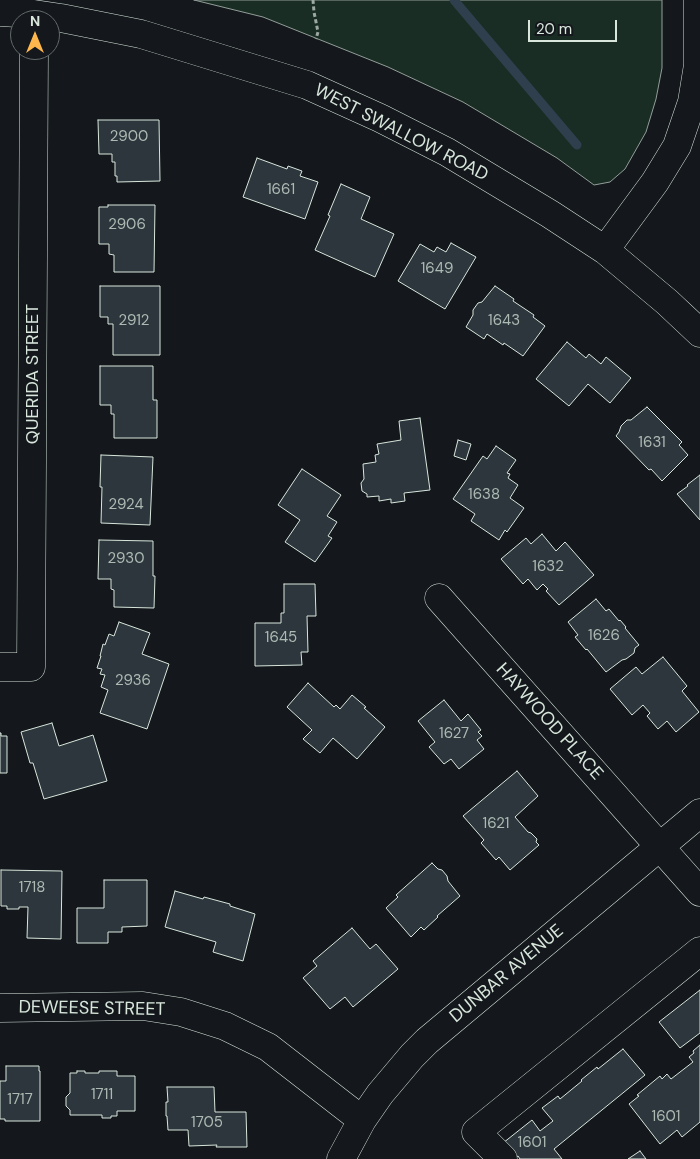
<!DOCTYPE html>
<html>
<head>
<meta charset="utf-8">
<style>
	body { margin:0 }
	#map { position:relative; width:700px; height:1159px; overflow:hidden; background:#14181c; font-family:"DM Sans",sans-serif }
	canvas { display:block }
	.north { position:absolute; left:10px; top:10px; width:50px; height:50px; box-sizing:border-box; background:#14181c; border:1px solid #626a69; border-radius:50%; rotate:0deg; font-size:14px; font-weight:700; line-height:20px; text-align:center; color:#d8e6dc }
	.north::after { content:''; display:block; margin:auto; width:18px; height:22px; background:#ffb74d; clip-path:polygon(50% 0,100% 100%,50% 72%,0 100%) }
	.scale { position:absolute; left:528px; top:20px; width:89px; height:22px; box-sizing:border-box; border:2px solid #d8e6dc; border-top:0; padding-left:6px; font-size:15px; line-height:18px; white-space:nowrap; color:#d8e6dc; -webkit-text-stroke:4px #14181c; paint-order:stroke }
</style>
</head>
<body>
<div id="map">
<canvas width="700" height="1159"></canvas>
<div class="north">N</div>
<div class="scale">20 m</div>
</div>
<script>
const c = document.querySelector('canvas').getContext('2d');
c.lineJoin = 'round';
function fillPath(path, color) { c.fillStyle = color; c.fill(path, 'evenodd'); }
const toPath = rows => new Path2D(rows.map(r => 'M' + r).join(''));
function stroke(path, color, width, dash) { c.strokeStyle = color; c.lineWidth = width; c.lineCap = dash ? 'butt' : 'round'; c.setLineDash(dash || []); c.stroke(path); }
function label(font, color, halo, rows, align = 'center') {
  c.font = font + ' "DM Sans",sans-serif'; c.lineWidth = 4; c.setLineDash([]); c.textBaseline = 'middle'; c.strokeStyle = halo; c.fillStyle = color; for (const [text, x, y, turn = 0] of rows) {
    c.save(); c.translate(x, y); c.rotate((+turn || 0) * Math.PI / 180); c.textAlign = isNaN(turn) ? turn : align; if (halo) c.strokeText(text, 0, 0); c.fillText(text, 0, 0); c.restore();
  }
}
const green = toPath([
	[194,0,662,0,662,68,656,99,646,132,625,169,610,182,594,185,557,158,463,102,388,67,263,17,194,0]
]);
const stream = toPath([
	[454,0,577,145]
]);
const building = toPath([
	[98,120,159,120,160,181,117,182,117,176,115,176,115,162,112,162,112,154,99,154,98,120],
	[257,158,287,169,288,166,302,171,300,176,318,182,305,219,243,197,257,158],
	[341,184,370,197,361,219,394,234,375,277,315,250,330,216,328,215,341,184],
	[108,205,155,205,154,272,114,272,114,255,109,254,109,244,99,244,99,207,108,207,108,205],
	[451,243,476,257,445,309,398,281,420,244,434,252,437,247,446,252,451,243],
	[100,286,160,286,160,355,113,355,113,324,108,324,108,317,100,317,100,286],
	[495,286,514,299,513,301,534,315,533,317,545,326,523,356,504,343,503,345,487,334,484,339,466,327,473,315,473,310,478,303,482,302,495,286],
	[567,342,586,358,589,354,601,364,606,357,631,378,610,403,588,384,569,406,536,379,567,342],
	[100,366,153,366,153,400,157,400,157,438,114,438,114,414,111,414,111,405,100,405,100,366],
	[647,407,682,442,679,445,688,455,662,481,651,469,649,470,616,436,619,432,621,426,627,420,631,420,647,407],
	[420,418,430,490,404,493,405,501,391,503,391,499,379,501,379,496,367,497,367,494,362,491,361,483,364,479,363,464,376,462,375,455,379,454,377,444,401,440,399,421,420,418],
	[458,440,471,444,466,460,454,456,458,440],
	[496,446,516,460,507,473,510,474,508,478,518,485,510,498,524,508,507,532,505,530,499,540,471,521,475,514,453,499,483,456,487,459,496,446],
	[101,455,153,457,150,525,101,523,102,487,100,487,101,455],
	[302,469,341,495,327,516,337,522,328,536,332,538,315,562,285,542,300,520,278,505,302,469],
	[700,475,700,520,677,494,688,486,687,485,700,475],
	[542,534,556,551,565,542,594,575,559,605,546,591,548,589,543,584,537,590,528,579,523,584,501,559,526,538,531,544,542,534],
	[99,540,153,541,153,576,155,576,154,608,114,607,114,590,111,589,111,579,98,579,99,540],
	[284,584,315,584,316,616,307,616,308,652,301,652,302,665,255,666,255,623,281,623,281,613,284,613,284,584],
	[596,599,606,611,609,609,619,621,620,620,626,627,625,628,639,645,635,648,634,653,626,659,622,660,606,672,587,649,586,650,575,637,578,635,568,622,596,599],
	[119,622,150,633,142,654,169,664,147,729,100,713,108,690,101,687,105,675,100,674,102,669,97,668,101,656,100,656,103,644,105,645,109,634,114,636,119,622],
	[663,657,687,686,682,691,699,712,676,732,667,721,658,729,647,716,650,713,643,705,632,715,610,689,636,667,642,674,663,657],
	[308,683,334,707,336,705,340,709,352,695,366,707,364,708,385,727,357,759,333,738,320,753,303,739,312,730,287,707,308,683],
	[444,700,461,721,468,714,481,730,478,732,482,736,477,740,484,749,459,769,451,759,444,764,429,747,435,742,418,721,444,700],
	[52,723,59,746,93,735,107,781,44,799,33,763,30,763,21,732,52,723],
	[0,733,1,733,1,736,7,736,7,773,0,773,0,733],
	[517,771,538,796,515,817,528,832,531,833,537,839,536,842,539,845,510,870,499,857,496,860,481,843,484,840,463,816,517,771],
	[432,863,438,869,442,870,447,876,448,881,460,896,437,916,438,917,424,930,421,927,411,937,386,908,398,897,396,895,432,863],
	[1,870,62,871,61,939,27,938,28,907,19,907,19,909,7,909,7,906,1,906,1,870],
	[104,880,147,880,147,926,122,927,122,932,108,932,108,943,77,943,77,908,104,908,104,880],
	[175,891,203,899,204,897,230,904,230,906,255,914,243,961,213,952,216,942,165,927,175,891],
	[352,928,370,949,376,944,398,969,353,1007,345,997,330,1009,303,978,317,966,313,961,352,928],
	[700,990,700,1033,680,1048,659,1022,700,990],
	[700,1045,700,1122,682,1137,677,1130,660,1144,629,1104,639,1096,637,1095,660,1076,662,1079,667,1074,671,1079,693,1062,689,1057,694,1053,693,1051,700,1045],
	[623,1049,645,1075,554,1149,562,1159,520,1159,518,1156,516,1157,503,1143,532,1120,540,1131,553,1121,542,1108,558,1096,560,1099,582,1081,581,1080,597,1067,598,1069,623,1049],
	[6,1066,39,1066,39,1071,40,1071,40,1121,5,1121,5,1119,0,1119,0,1081,6,1081,6,1066],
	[77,1071,85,1071,85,1073,99,1073,99,1071,117,1071,117,1076,135,1076,135,1111,117,1111,117,1116,111,1116,111,1118,102,1118,102,1115,70,1115,70,1110,66,1106,66,1097,70,1093,70,1073,77,1073,77,1071],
	[167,1087,214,1087,215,1112,246,1112,247,1147,216,1147,217,1145,189,1146,188,1130,168,1130,167,1116,166,1116,166,1102,168,1102,167,1087],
	[640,1151,646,1159,628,1159,640,1151]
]);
const path = toPath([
	[313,0,314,12,318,32,316,39]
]);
const minor = toPath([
	[0,12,34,14,61,18,141,34,307,85,380,118,447,152,550,214,605,250,667,302,700,333],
	[605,250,655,182,677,146,692,102,698,65,698,0],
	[439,598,700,892],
	[0,667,31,667,34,50],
	[0,1008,143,1006,181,1012,225,1026,268,1047,362,1120],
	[341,1159,362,1120,380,1094,412,1056,427,1041,700,813],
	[503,1159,476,1132,700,951]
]);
const numberNames = [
	["2900",129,137],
	["1661",281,190],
	["2906",127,225],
	["1649",437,269],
	["2912",134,321],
	["1643",504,321],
	["1631",652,443],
	["1638",484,495],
	["2924",126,505],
	["2930",126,559],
	["1632",548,567],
	["1626",604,636],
	["1645",281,638],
	["2936",133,681],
	["1627",454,734],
	["1621",496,824],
	["1718",32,888],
	["1711",102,1095],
	["1717",20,1100],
	["1601",666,1117],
	["1705",207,1123],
	["1601",532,1143]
];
const streetNames = [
	["WEST SWALLOW ROAD",401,133,27],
	["QUERIDA STREET",33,374,-90],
	["HAYWOOD PLACE",549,722,48],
	["DUNBAR AVENUE",507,974,-40],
	["DEWEESE STREET",92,1009,1]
];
fillPath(green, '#1a2d24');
stroke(green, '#939e99', 1);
stroke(stream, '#2f3f4d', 9);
fillPath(building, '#2c363c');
stroke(building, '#d8e6dc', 1);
stroke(minor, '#d8e6dc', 29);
stroke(path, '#9da8a2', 3, [4, 2.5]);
stroke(minor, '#14181c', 28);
label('15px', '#adbab4', null, numberNames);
label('18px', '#d8e6dc', '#14181c', streetNames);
</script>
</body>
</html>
